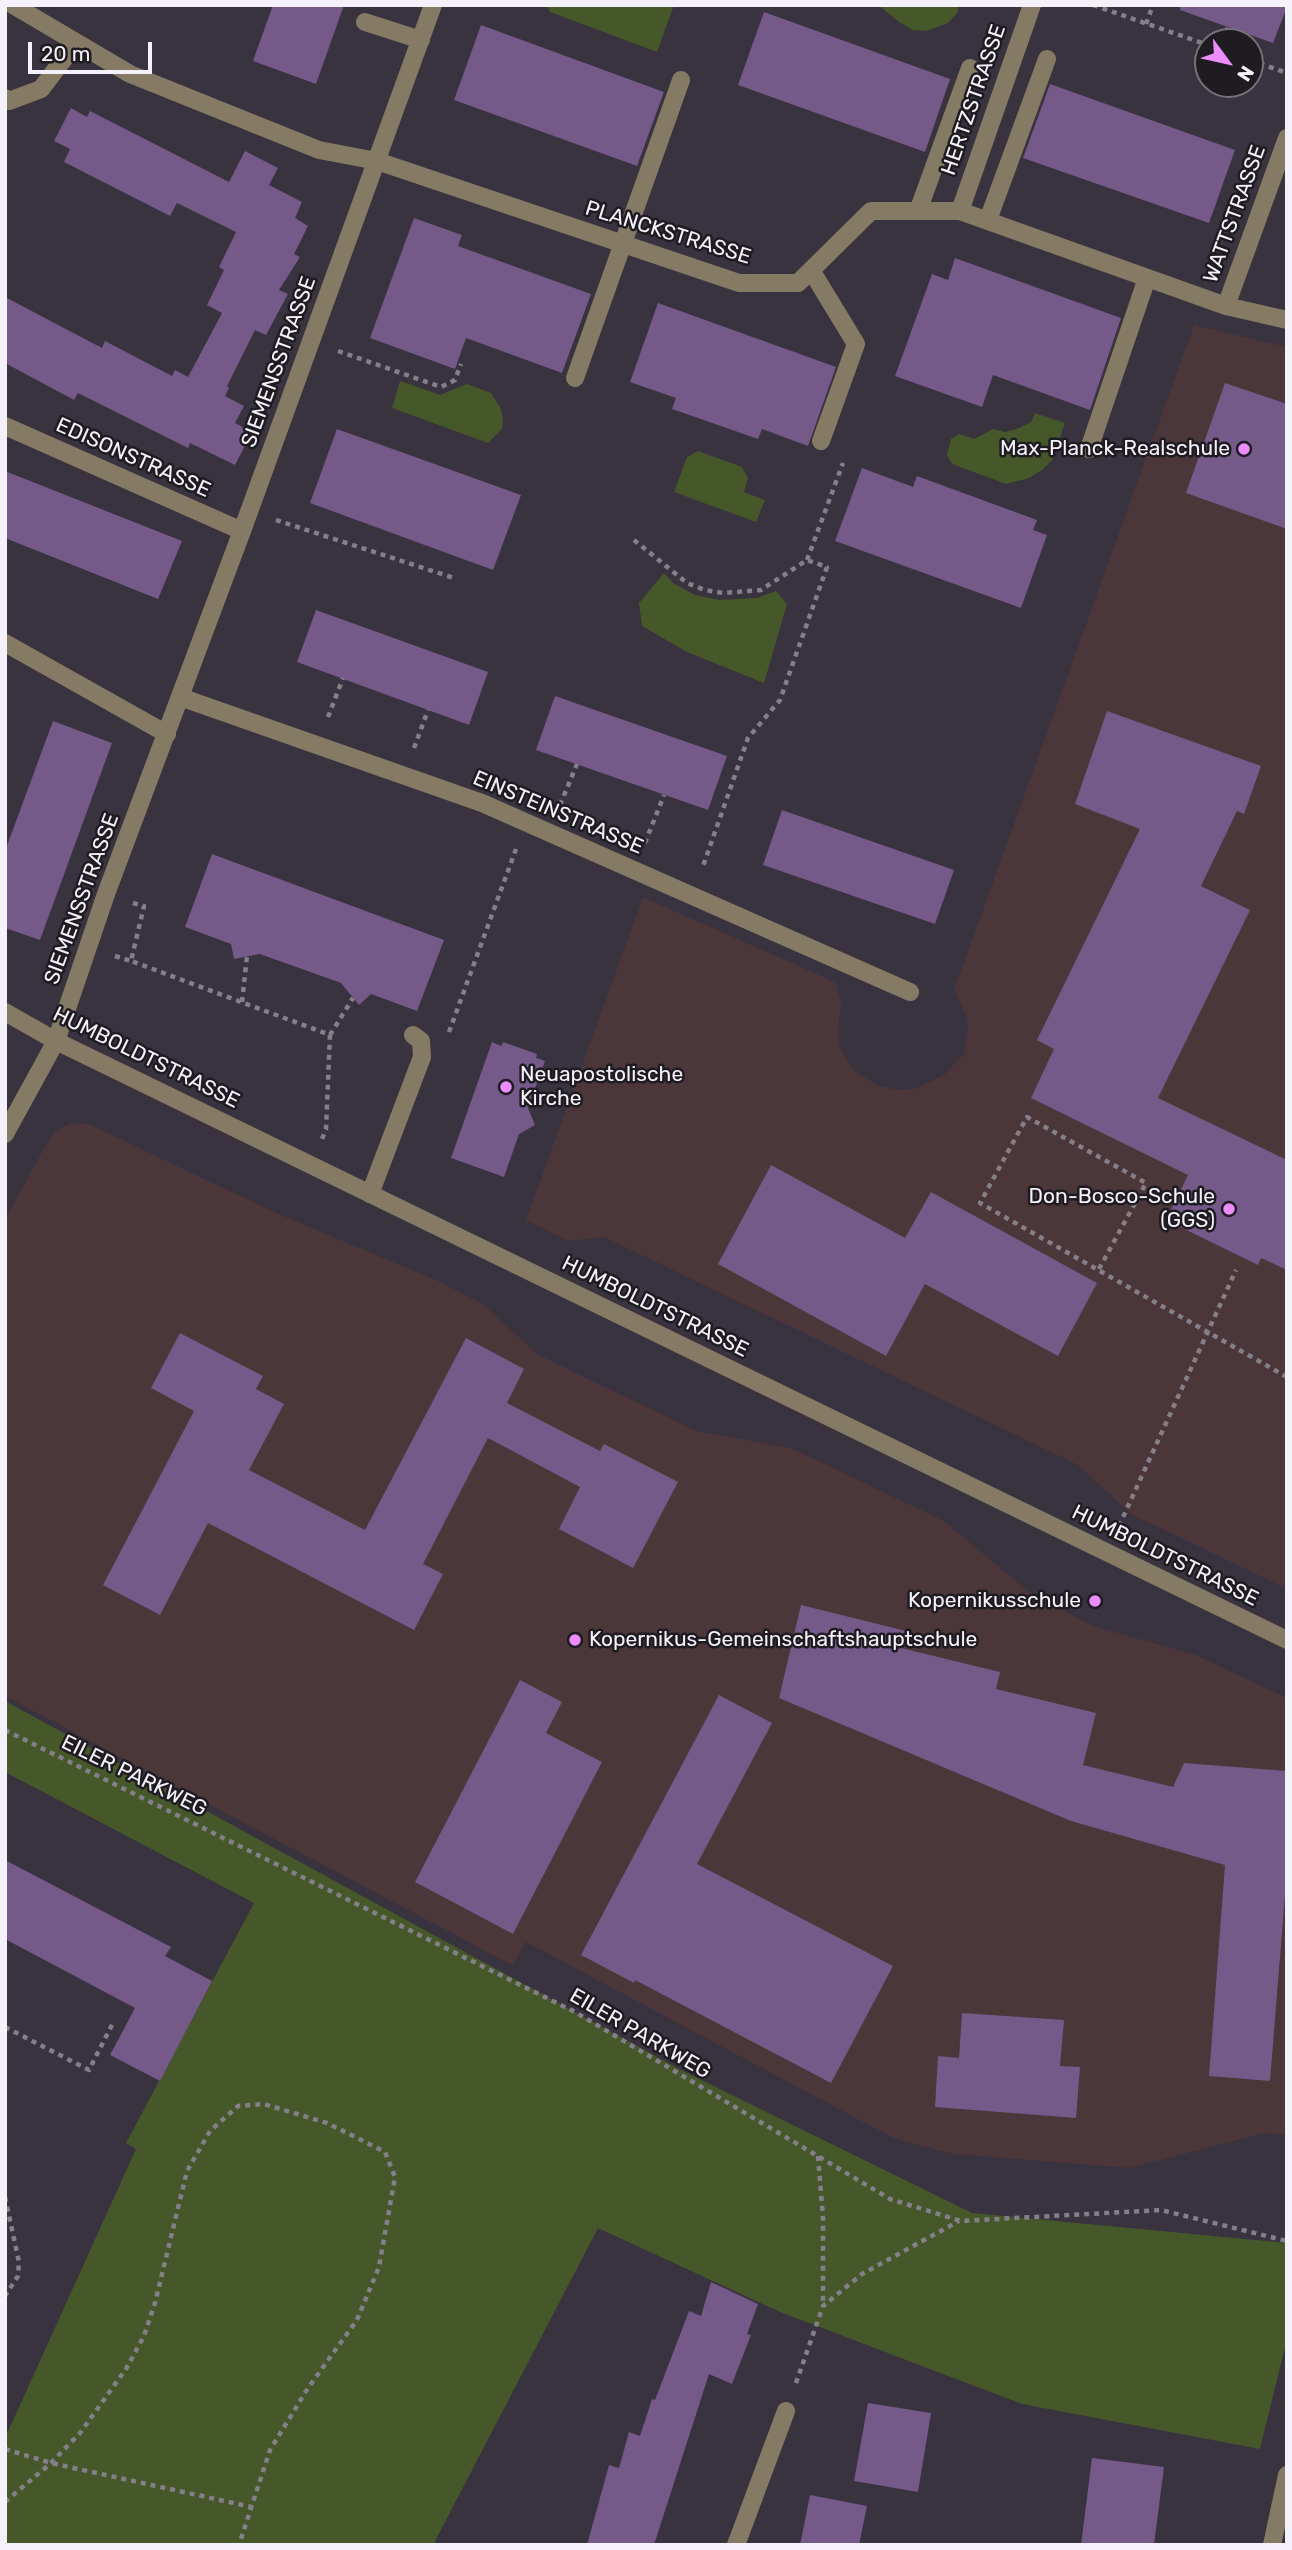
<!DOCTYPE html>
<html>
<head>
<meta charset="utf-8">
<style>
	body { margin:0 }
	#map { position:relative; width:1292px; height:2550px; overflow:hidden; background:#39323f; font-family:Rubik,sans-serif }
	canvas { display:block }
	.frame { position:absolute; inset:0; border:7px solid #f5f1fa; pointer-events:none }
	.north { position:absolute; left:1194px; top:28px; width:70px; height:70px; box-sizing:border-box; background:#1e1b21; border:2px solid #747178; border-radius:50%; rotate:123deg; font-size:19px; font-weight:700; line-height:28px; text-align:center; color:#f5f1fa }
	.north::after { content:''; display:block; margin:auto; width:24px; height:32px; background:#eb8dfc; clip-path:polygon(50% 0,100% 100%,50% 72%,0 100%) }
	.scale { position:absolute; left:28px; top:42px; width:124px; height:32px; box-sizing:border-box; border:4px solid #f5f1fa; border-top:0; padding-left:9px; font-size:21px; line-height:24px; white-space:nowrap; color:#f5f1fa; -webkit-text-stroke:5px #1e1b21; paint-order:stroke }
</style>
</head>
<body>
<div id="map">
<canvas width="1292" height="2550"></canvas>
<div class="frame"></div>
<div class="north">N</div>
<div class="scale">20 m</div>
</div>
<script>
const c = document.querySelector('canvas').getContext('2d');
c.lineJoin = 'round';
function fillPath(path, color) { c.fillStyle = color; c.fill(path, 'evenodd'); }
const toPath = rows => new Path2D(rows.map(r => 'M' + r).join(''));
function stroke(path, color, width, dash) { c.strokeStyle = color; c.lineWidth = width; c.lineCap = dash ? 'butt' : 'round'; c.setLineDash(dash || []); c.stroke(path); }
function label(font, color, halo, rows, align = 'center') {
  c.font = font + ' Rubik,sans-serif'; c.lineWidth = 5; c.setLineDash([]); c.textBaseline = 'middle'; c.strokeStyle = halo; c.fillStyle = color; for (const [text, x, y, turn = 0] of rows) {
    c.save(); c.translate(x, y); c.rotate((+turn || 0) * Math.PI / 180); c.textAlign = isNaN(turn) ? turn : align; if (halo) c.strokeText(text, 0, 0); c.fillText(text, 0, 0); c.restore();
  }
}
const education = toPath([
	[1194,325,1287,347,1287,1589,1131,1514,1078,1465,604,1237,568,1241,526,1220,643,897,835,982,841,1001,838,1032,840,1048,855,1071,877,1085,898,1090,914,1089,944,1075,964,1054,968,1030,967,1018,954,990],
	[72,1123,89,1124,274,1212,443,1283,484,1305,537,1354,696,1431,791,1448,944,1521,1028,1591,1093,1626,1196,1655,1287,1698,1287,2135,1264,2133,1130,2168,953,2154,893,2138,526,1942,512,1965,5,1696,5,1220,43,1150,57,1130]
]);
const green = toPath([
	[546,5,674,5,657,52,550,12],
	[878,5,959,5,957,13,948,23,926,31,913,30,899,22],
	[400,381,440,395,467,384,491,393,501,409,503,419,502,429,488,443,392,408],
	[1035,413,1065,423,1052,460,1042,470,1029,478,1006,484,952,464,947,455,951,439,959,434,974,439,993,429,1005,432,1017,429,1031,422],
	[698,451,742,467,748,478,744,492,765,500,756,522,674,492,687,457],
	[664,573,673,583,695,595,719,600,757,598,776,591,787,604,764,683,687,652,642,626,639,603],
	[5,1701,683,2071,972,2213,1287,2243,1287,2339,1260,2449,1022,2404,780,2312,598,2228,433,2545,5,2545,5,2438,136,2149,126,2143,254,1903,5,1772]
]);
const building = toPath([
	[273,5,344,5,316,84,253,61],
	[1181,5,1287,5,1287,7,1273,43,1180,10],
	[764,12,950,79,925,152,738,85],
	[481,25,664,92,637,166,454,100],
	[1050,84,1235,150,1209,223,1023,158],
	[71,108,87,117,90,111,229,182,245,151,278,168,269,185,302,202,295,218,308,226,294,254,300,257,279,290,288,294,266,335,255,330,227,386,229,388,225,396,244,406,235,423,252,432,235,465,190,443,188,448,78,393,74,400,5,363,5,297,102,348,105,341,172,376,175,370,188,377,222,313,207,305,224,270,219,267,236,232,177,203,170,216,64,162,70,149,54,141],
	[414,218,462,235,458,246,591,294,562,373,466,338,455,369,370,338],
	[955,258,1121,318,1090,410,993,375,982,407,895,376,932,274,948,280],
	[658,303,836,367,808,446,762,429,758,439,672,409,676,398,630,382],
	[1225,383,1287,404,1287,529,1186,493],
	[337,429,521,495,493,570,310,503],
	[862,468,913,487,917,476,1037,520,1033,530,1047,535,1021,608,835,541],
	[5,471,182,541,158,599,5,538],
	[316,610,488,672,469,725,297,662],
	[555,696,727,756,708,810,536,750],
	[1107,711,1261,766,1244,814,1237,811,1201,886,1250,910,1158,1098,1287,1160,1287,1270,1261,1258,1258,1265,1166,1220,1188,1175,1031,1098,1054,1049,1037,1040,1140,829,1075,804],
	[53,721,112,743,40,940,5,928,5,851],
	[782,810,954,870,935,924,763,865],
	[212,854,444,940,417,1011,371,994,359,1005,341,983,260,954,234,959,231,944,185,927],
	[492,1042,501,1046,503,1042,537,1054,536,1058,545,1061,528,1108,535,1125,519,1134,504,1177,451,1158],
	[771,1165,905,1238,931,1192,1097,1283,1058,1356,925,1284,886,1356,718,1264],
	[180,1333,263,1376,256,1389,284,1404,249,1470,365,1530,466,1338,524,1369,507,1403,600,1451,604,1444,678,1482,633,1568,559,1529,580,1487,488,1438,423,1564,443,1574,414,1630,208,1523,160,1615,103,1585,194,1411,151,1388],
	[801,1605,906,1631,901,1648,1000,1672,996,1689,1096,1713,1083,1765,1173,1787,1184,1763,1287,1771,1287,1870,1270,2081,1209,2076,1225,1865,1071,1821,779,1698],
	[520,1680,562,1702,546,1733,602,1762,513,1934,415,1882],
	[719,1695,772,1723,697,1864,893,1966,831,2083,635,1980,634,1983,581,1955],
	[5,1860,171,1947,165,1956,212,1981,160,2081,110,2055,135,2008,5,1939],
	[962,2013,1064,2020,1060,2066,1080,2067,1076,2118,935,2107,938,2056,959,2058],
	[711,2282,758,2304,747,2334,751,2335,732,2384,709,2374,654,2545,587,2545,609,2465,619,2468,629,2432,640,2436,652,2399,655,2400,689,2311,701,2316],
	[868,2403,931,2413,918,2492,854,2481],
	[1092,2458,1164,2467,1154,2545,1081,2545],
	[810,2495,867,2506,859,2545,800,2545]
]);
const path = toPath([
	[1093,5,1208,45],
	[1146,24,1153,5],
	[1223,42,1228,27],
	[1250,60,1287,73],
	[338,351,441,387,455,380,461,364],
	[276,520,454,578],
	[634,540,687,583,705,590,723,593,761,590,807,560,827,567,780,700,748,738,702,869],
	[807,560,843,463],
	[328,717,343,678],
	[414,748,428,710],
	[560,805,577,764],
	[645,843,664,795],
	[133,903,144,906,131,961,330,1035,326,1129,322,1139],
	[115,956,131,961],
	[242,1002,247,956],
	[449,1032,516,849],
	[330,1035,353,998],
	[1099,1269,1146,1183,1027,1117,980,1203,1287,1377],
	[1119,1526,1236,1270],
	[5,1730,575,2012,890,2199,961,2221,1161,2210,1287,2241],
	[5,2027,89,2070,114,2021],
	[818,2156,823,2218,823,2305],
	[5,2197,19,2262,18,2276,5,2296],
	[796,2383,823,2306,862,2274,959,2221],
	[5,2449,51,2463,252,2507],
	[5,2502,51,2463,80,2433,126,2369,144,2336,155,2303,187,2171,210,2131,238,2106,264,2104,327,2123,385,2152,395,2177,379,2267,357,2320,308,2388,270,2450,239,2545]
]);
const minor = toPath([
	[13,5,130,74,319,150,377,161,739,283,798,283,871,211,960,211,1226,306,1287,320],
	[365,22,421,40],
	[5,98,9,101,41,89,76,43],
	[918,211,970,68],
	[960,211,1032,5],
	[988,220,1047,59],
	[811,270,856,344,821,441],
	[1226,306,1287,138],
	[575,378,681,80],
	[5,426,242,531],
	[1089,449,1147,278],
	[5,643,167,734],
	[180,697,482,803,910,992],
	[5,1012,56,1041,1287,1640],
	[5,1134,56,1041,106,894,242,531,433,5],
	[370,1194,422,1057,421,1041,413,1035],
	[736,2545,786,2411],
	[1272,2545,1287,2475]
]);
const markers = [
	[1244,449,7,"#eb8dfc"],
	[506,1087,7,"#eb8dfc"],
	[1229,1209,7,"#eb8dfc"],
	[1095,1601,7,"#eb8dfc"],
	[575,1640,7,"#eb8dfc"]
];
const streetNames = [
	["HERTZSTRASSE",974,100,-71],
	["WATTSTRASSE",1235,214,-70],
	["PLANCKSTRASSE",668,233,17],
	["SIEMENSSTRASSE",279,362,-70],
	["EDISONSTRASSE",133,458,24],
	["EINSTEINSTRASSE",558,813,23],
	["SIEMENSSTRASSE",82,899,-70],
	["HUMBOLDTSTRASSE",146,1058,26],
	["HUMBOLDTSTRASSE",655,1307,26],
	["HUMBOLDTSTRASSE",1165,1556,26],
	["EILER PARKWEG",134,1776,26],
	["EILER PARKWEG",640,2034,30]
];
const poiNames = [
	["Max-Planck-Realschule",1230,449],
	["Neuapostolische",520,1075,"left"],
	["Kirche",520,1099,"left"],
	["Don-Bosco-Schule",1215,1197],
	["(GGS)",1215,1221],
	["Kopernikusschule",1081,1601],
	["Kopernikus-Gemeinschaftshauptschule",589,1640,"left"]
];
fillPath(education, '#4b3639');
fillPath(green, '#46582a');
fillPath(building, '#745989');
stroke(path, '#857f8a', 4.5, [5, 5]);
stroke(minor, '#857a64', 18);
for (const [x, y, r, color] of markers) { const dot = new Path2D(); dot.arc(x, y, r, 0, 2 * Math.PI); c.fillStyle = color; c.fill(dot); stroke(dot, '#1e1b21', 2.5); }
label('21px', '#f5f1fa', '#1e1b21', streetNames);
label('21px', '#f5f1fa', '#1e1b21', poiNames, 'right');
</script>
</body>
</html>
